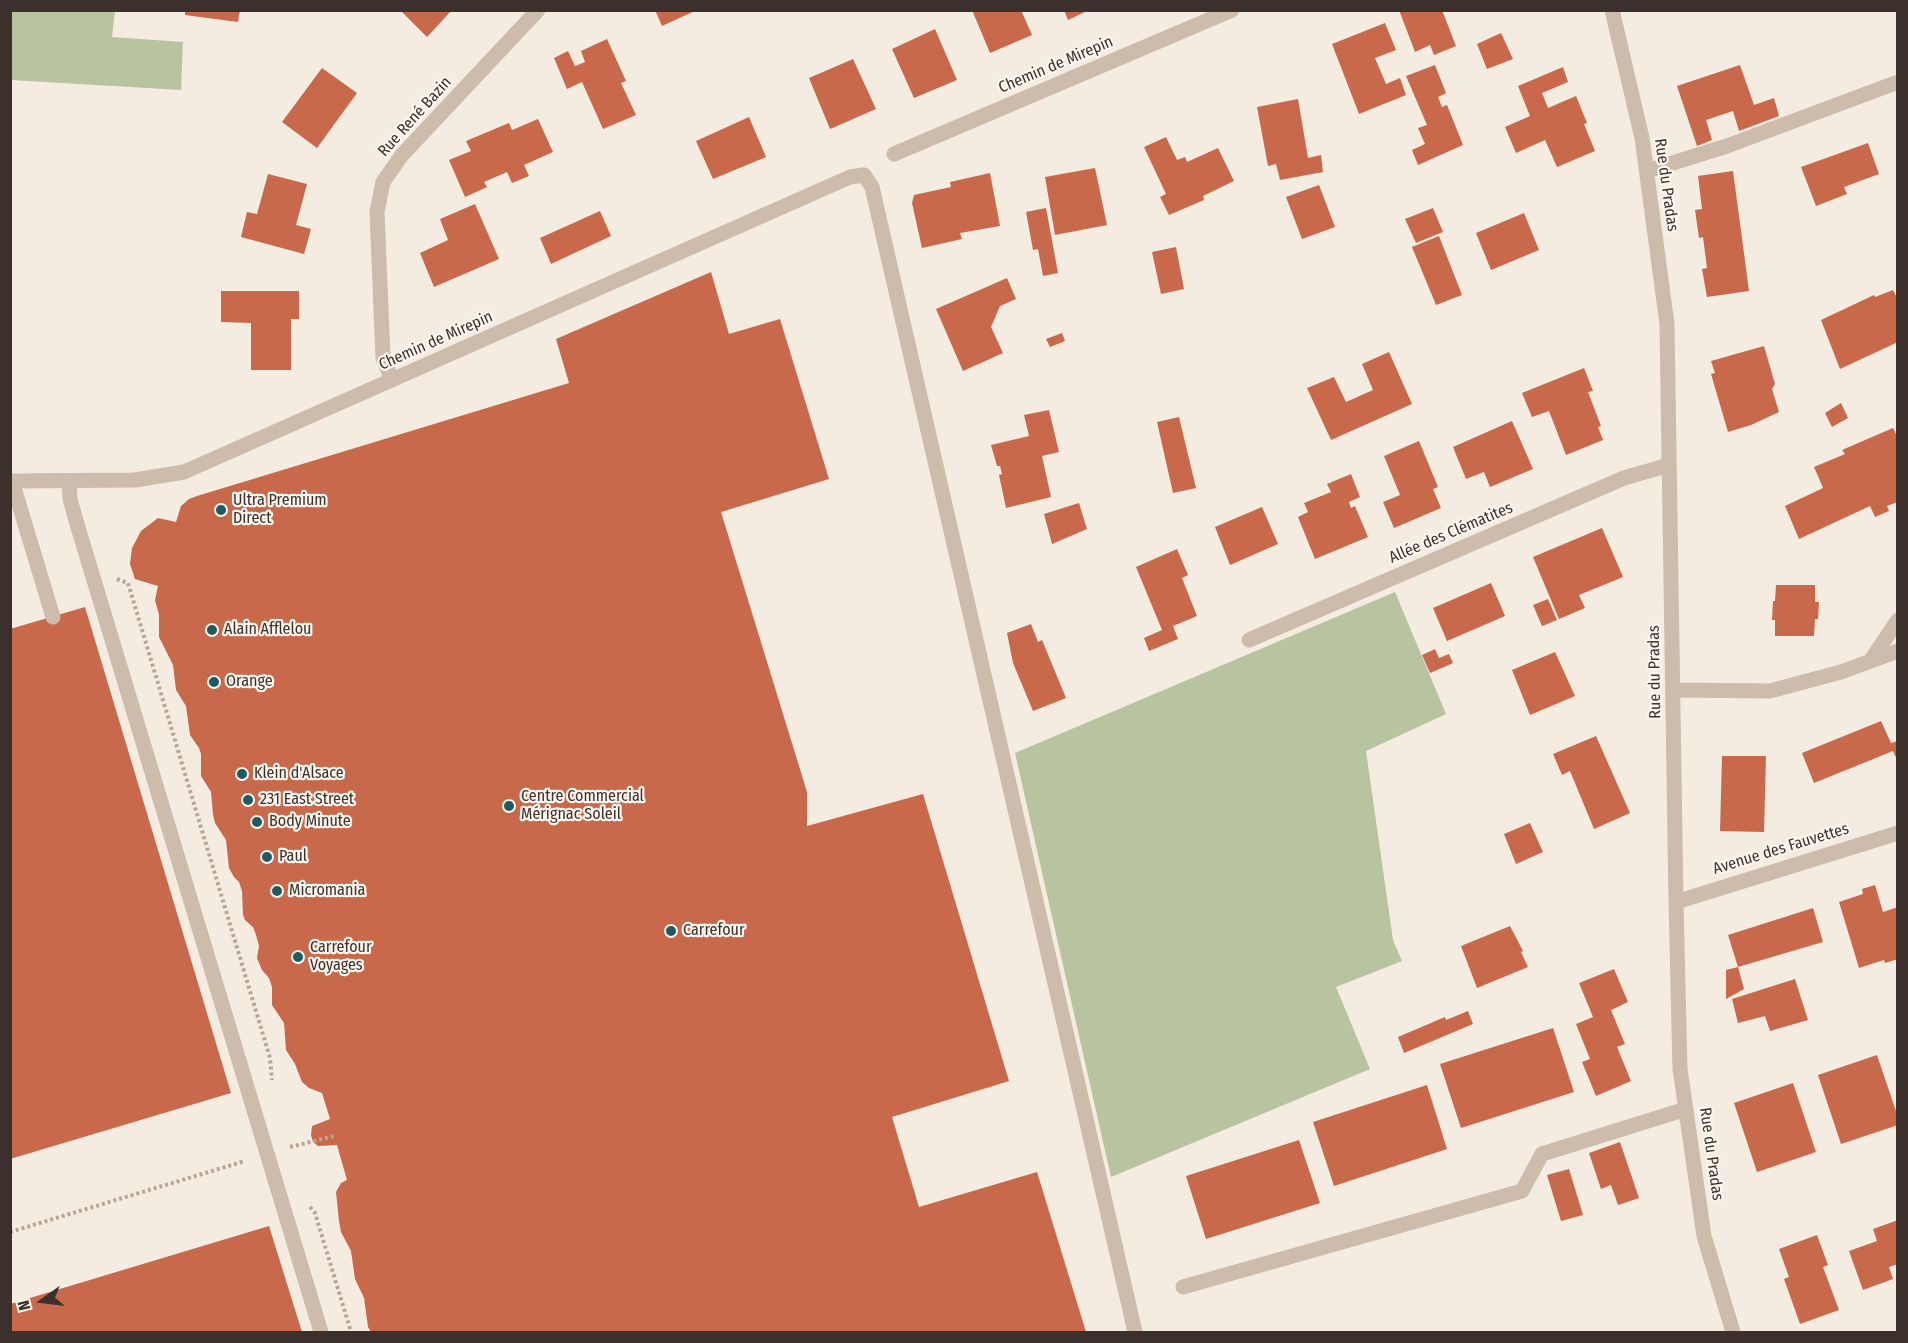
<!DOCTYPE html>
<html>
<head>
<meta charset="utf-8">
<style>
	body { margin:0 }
	#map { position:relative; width:1908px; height:1343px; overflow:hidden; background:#f4ebe1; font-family:"Fira Sans Condensed",sans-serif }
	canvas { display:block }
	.frame { position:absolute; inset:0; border:12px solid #3b302b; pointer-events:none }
	.north { position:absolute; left:12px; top:1271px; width:60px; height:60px; -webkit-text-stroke:4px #fbf5ee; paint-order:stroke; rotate:256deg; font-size:16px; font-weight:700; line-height:24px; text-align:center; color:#3b302b }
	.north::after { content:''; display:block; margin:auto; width:21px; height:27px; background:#3b302b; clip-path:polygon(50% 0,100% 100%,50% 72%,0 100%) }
</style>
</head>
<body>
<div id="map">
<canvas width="1908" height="1343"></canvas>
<div class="frame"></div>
<div class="north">N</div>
</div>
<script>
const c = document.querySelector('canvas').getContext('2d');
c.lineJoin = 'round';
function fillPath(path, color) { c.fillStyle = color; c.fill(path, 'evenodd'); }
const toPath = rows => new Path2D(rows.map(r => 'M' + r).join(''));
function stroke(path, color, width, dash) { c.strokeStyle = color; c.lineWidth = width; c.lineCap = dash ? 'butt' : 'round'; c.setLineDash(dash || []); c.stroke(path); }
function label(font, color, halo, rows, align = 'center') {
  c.font = font + ' "Fira Sans Condensed",sans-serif'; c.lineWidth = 4.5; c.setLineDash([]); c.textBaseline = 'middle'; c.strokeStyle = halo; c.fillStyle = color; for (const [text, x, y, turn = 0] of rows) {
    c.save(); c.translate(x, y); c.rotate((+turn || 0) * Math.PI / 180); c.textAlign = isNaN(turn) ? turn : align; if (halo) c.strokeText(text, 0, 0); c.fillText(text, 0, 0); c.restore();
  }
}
const green = toPath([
	[10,11,115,11,112,37,183,42,181,90,11,80],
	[1395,592,1446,714,1366,751,1393,940,1402,961,1336,987,1370,1069,1111,1177,1015,753]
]);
const building = toPath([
	[185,10,240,10,238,22,185,15],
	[400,10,452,10,427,37],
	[655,10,697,10,662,26],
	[972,10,1021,10,1032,35,990,53],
	[1064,10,1089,10,1068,20],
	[1399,10,1442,10,1456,46,1434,55,1430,45,1415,52],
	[1385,23,1396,50,1375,58,1386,84,1400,78,1406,95,1359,114,1332,44],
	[935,29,957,80,914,98,892,49],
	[1501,33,1513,59,1487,69,1477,44],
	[607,39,626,81,621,83,636,115,603,129,582,82,567,89,554,58,568,51,575,66,585,62,581,51],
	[853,59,876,109,830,129,809,78],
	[1435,65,1446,93,1438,97,1442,107,1447,105,1463,145,1418,165,1412,150,1425,144,1418,128,1427,125,1406,76],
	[1740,65,1754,105,1774,98,1779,116,1739,131,1733,111,1706,120,1712,140,1697,146,1677,86],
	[1563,67,1568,82,1542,93,1548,108,1576,96,1587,123,1584,124,1595,151,1557,167,1545,140,1516,153,1505,127,1530,116,1518,86],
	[322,68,357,93,317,148,282,122],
	[1298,99,1308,158,1321,155,1323,172,1280,180,1276,164,1268,166,1257,107],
	[749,117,766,157,713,179,696,141],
	[538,119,553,152,524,165,529,176,512,183,507,172,484,182,487,187,465,197,449,160,471,151,466,141,509,123,512,130],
	[1166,137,1177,160,1185,157,1187,162,1218,148,1234,181,1203,196,1204,200,1169,215,1160,197,1166,194,1144,147],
	[1868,143,1879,174,1844,187,1847,194,1816,206,1801,167],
	[1095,168,1107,225,1055,235,1045,177],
	[1733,171,1749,291,1707,297,1702,269,1707,268,1703,237,1699,238,1695,210,1702,209,1698,176],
	[990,173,1000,226,960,233,962,239,922,248,912,203,914,195,951,187,950,182],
	[268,174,307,184,296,225,311,229,304,254,241,237,247,212,257,214],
	[1319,185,1335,227,1302,239,1286,197],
	[475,204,499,259,434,287,420,253,448,240,440,219],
	[1046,208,1058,273,1043,276,1038,249,1033,250,1026,212],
	[1433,208,1443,232,1416,243,1405,219],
	[600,211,611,236,551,264,540,238],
	[1524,213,1539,250,1491,270,1476,233],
	[1439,236,1462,295,1436,305,1412,247],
	[1176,247,1184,289,1161,294,1152,252],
	[711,272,729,334,780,319,829,479,721,512,807,792,807,826,923,794,1009,1081,892,1117,919,1207,1037,1172,1086,1332,371,1332,368,1327,364,1298,355,1279,351,1251,341,1232,339,1221,336,1192,341,1183,347,1180,337,1145,318,1146,313,1142,311,1135,312,1126,330,1119,322,1093,309,1088,302,1082,295,1064,286,1050,284,1023,272,1005,272,987,269,978,262,970,257,958,259,946,256,935,253,927,245,920,243,915,242,891,239,882,234,877,229,868,226,840,215,823,213,814,211,792,201,776,201,754,199,748,190,735,186,706,176,690,173,665,159,637,159,615,155,600,158,586,135,579,130,564,132,548,141,531,158,518,176,522,181,506,189,499,197,496,569,383,556,339],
	[1007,278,1016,299,1000,306,991,327,1003,353,963,371,936,309],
	[1893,290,1898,300,1898,342,1840,369,1821,320,1874,295,1875,297],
	[221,291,299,291,299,319,291,319,291,370,251,370,251,323,221,322],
	[1062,333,1065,341,1050,347,1046,339],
	[1764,346,1775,384,1772,389,1779,412,1751,425,1728,432,1711,374,1715,373,1711,361],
	[1389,352,1412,404,1331,440,1307,388,1334,377,1346,402,1373,390,1362,364],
	[1584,368,1593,391,1588,392,1601,426,1598,427,1603,440,1566,455,1549,411,1532,417,1522,393],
	[1841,403,1848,418,1832,427,1825,413],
	[1049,410,1059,452,1042,456,1051,497,1006,508,999,475,1002,474,1000,466,997,466,991,445,1029,436,1024,415],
	[1179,417,1196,488,1173,493,1157,422],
	[1512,421,1533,469,1490,487,1484,472,1466,479,1453,447],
	[1893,428,1898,438,1898,502,1887,506,1889,511,1875,517,1870,506,1799,539,1785,506,1823,488,1814,467,1845,454,1842,450],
	[1419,441,1438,487,1433,489,1441,508,1394,528,1383,502,1400,495,1384,456],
	[1351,474,1360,497,1349,502,1351,508,1355,506,1368,537,1315,559,1298,517,1308,512,1304,503,1331,492,1327,484],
	[1079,503,1087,529,1052,544,1044,514],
	[1262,507,1278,544,1230,565,1215,527],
	[1602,528,1623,577,1579,595,1585,608,1559,619,1533,557],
	[1177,549,1188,575,1182,578,1197,616,1173,626,1178,639,1149,651,1144,638,1162,630,1136,567],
	[1491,583,1505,616,1447,641,1433,608],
	[1776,585,1815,585,1815,602,1819,602,1818,619,1815,619,1814,636,1775,636,1775,620,1772,620,1773,601,1775,601],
	[1548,599,1557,620,1542,626,1533,605],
	[85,607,231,1093,10,1159,10,629],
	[1031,624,1038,642,1042,640,1066,698,1033,711,1013,663,1007,633],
	[1435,649,1439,658,1449,654,1453,663,1430,673,1422,655],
	[1555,652,1575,696,1530,715,1512,670],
	[1881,721,1891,743,1898,741,1898,762,1893,751,1814,783,1802,753],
	[1596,736,1630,813,1594,829,1570,771,1562,775,1553,754],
	[1722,756,1766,756,1764,832,1720,831],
	[1530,823,1543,852,1516,864,1504,834],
	[1875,885,1883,912,1898,907,1898,959,1885,963,1884,960,1859,968,1839,902,1863,894,1862,889],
	[1813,908,1823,942,1738,967,1728,935],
	[1510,926,1523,951,1521,952,1528,967,1477,988,1461,946],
	[1738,967,1744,989,1726,999,1726,970],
	[1614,969,1628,1002,1611,1010,1625,1044,1617,1047,1631,1081,1596,1096,1582,1062,1590,1059,1576,1024,1593,1017,1579,983],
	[1795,979,1808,1020,1770,1031,1765,1016,1738,1023,1732,999],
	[1468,1011,1473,1024,1404,1053,1398,1037,1445,1017,1446,1020],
	[1553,1028,1574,1092,1461,1128,1440,1064],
	[1877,1055,1898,1117,1898,1125,1841,1144,1818,1075],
	[1793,1083,1816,1152,1757,1172,1734,1103],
	[1427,1085,1447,1149,1334,1186,1313,1122],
	[1299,1140,1320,1203,1206,1239,1186,1176],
	[1620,1142,1639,1198,1618,1205,1611,1185,1601,1189,1589,1153],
	[1569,1169,1583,1215,1561,1221,1547,1175],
	[1898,1220,1898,1264,1889,1267,1893,1279,1863,1290,1849,1251,1877,1241,1873,1229],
	[269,1226,302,1332,10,1332,10,1304],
	[1817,1235,1828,1265,1823,1267,1839,1310,1800,1324,1784,1279,1789,1277,1779,1249]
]);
const path = toPath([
	[117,579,128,583,270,1058,272,1080],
	[290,1147,334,1136],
	[310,1207,315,1213,351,1332],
	[10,1232,245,1161]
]);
const lane = toPath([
	[1647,171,1727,146,1898,82],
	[864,175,872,187,1135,1332],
	[12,481,53,617],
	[69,481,70,499,77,524,321,1332],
	[1183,1287,1522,1191,1542,1154,1686,1109]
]);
const street = toPath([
	[1612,10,1642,138,1667,324,1676,902,1680,1069,1704,1236,1733,1332],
	[894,154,1232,10],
	[392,380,383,358,377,212,383,182,402,155,538,10],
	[10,481,135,480,184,472,850,177,864,175],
	[1249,640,1624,478,1669,465],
	[1871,660,1898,620],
	[1673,690,1770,691,1841,672,1898,651],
	[1676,902,1898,833]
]);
const markers = [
	[221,510,6,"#1f5a5e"],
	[212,630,6,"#1f5a5e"],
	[214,682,6,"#1f5a5e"],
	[242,774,6,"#1f5a5e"],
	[248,800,6,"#1f5a5e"],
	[509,806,6,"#1f5a5e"],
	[257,822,6,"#1f5a5e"],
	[267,857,6,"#1f5a5e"],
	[277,891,6,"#1f5a5e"],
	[671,931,6,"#1f5a5e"],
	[298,957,6,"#1f5a5e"]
];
const streetNames = [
	["Chemin de Mirepin",1056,65,-23],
	["Rue René Bazin",415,117,-48],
	["Rue du Pradas",1666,185,82],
	["Chemin de Mirepin",436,341,-24],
	["Allée des Clématites",1451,533,-23],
	["Rue du Pradas",1655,672,-91],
	["Avenue des Fauvettes",1781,849,-17],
	["Rue du Pradas",1711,1154,82]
];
const poiNames = [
	["Ultra Premium",233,501],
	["Direct",233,519],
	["Alain Afflelou",224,630],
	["Orange",226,682],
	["Klein d'Alsace",254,774],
	["Centre Commercial",521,797],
	["Mérignac Soleil",521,815],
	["231 East Street",260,800],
	["Body Minute",269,822],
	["Paul",279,857],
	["Micromania",289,891],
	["Carrefour",683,931],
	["Carrefour",310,948],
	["Voyages",310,966]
];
fillPath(green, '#b8c4a0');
fillPath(building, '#c8694b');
stroke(path, '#b9a596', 4, [3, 3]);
stroke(lane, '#cdbbac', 15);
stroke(street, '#cdbbac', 15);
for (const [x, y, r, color] of markers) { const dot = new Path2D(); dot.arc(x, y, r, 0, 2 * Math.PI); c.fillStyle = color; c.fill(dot); stroke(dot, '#fbf5ee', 2); }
label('16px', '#3b302b', '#fbf5ee', streetNames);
label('16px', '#3b302b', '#fbf5ee', poiNames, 'left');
</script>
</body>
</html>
